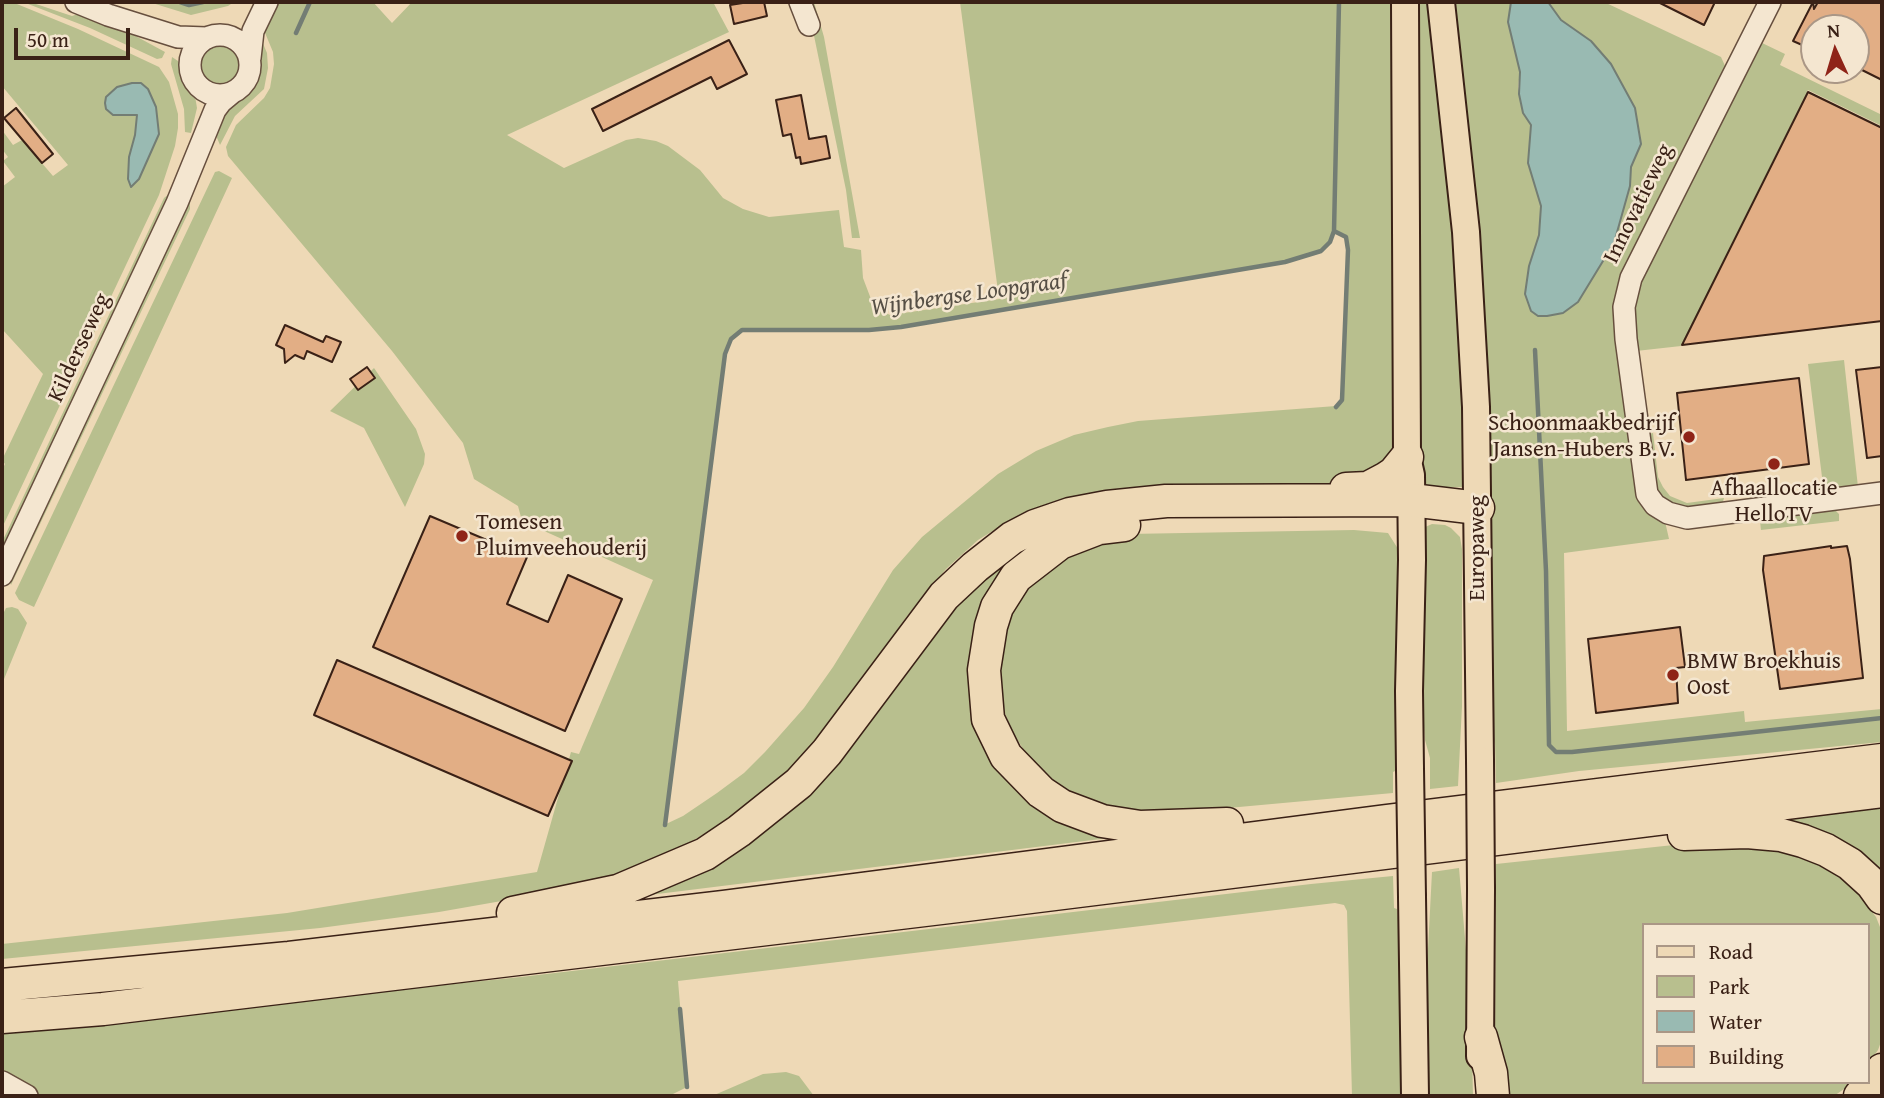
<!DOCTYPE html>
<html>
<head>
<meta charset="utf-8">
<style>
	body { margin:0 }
	#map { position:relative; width:1884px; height:1098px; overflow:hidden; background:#eed9b6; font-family:"Gentium Book Plus",serif }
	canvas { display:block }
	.frame { position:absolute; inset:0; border:4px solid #3a2116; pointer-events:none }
	.legend { position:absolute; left:1642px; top:923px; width:228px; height:161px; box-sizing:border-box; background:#f4e6d0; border:2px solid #aa9786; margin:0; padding:9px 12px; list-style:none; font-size:21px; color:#3a2116 }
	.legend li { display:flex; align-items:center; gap:14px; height:35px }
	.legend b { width:35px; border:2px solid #aa9786 }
	.north { position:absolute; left:1800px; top:14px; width:70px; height:70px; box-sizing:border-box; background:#f4e6d0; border:2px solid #aa9786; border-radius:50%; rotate:356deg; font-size:19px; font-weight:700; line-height:28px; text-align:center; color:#3a2116 }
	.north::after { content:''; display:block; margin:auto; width:24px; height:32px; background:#8f2418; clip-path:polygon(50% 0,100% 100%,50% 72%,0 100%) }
	.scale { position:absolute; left:14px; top:28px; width:116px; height:32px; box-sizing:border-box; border:4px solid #3a2116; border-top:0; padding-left:9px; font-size:21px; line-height:24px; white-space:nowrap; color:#3a2116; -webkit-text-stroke:5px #f4e6d0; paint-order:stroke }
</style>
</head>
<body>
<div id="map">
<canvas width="1884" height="1098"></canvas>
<div class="frame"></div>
<ul class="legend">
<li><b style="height:9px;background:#eed9b6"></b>Road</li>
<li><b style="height:19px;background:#b8bf8e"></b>Park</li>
<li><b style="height:19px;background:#99bab2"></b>Water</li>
<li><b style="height:19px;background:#e2ae85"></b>Building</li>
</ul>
<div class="north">N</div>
<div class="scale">50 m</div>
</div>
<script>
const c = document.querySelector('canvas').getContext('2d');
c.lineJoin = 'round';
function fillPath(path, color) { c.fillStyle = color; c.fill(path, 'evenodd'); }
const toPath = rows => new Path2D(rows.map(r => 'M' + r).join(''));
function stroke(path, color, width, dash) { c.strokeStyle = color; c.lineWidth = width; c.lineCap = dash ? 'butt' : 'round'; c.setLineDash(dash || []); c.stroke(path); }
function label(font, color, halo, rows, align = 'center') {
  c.font = font + ' "Gentium Book Plus",serif'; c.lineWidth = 5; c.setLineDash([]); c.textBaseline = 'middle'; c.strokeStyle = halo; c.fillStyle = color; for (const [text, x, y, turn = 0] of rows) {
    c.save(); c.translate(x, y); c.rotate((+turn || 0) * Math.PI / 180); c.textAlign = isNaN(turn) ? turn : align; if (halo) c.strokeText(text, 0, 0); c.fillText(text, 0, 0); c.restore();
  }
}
const green = toPath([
	[2,2,12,2,78,29,159,67,169,82,178,114,178,128,175,146,159,195,2,528,2,470,5,464,2,460,43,374,2,329,2,187,15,177,3,161,8,157,2,149,2,130,13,145,22,140,53,176,68,165,2,86],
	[23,2,30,2,72,16,78,14,119,27,165,52,162,58,157,59,90,28],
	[149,2,234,2,228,6,191,15],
	[276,2,373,2,392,23,412,2,713,2,729,32,507,135,564,168,626,140,638,138,656,141,668,146,700,170,723,198,743,209,769,217,839,210,844,247,861,250,863,278,874,307,890,315,999,299,960,2,1394,2,1398,435,1390,463,1344,484,1146,488,1101,492,1069,497,1041,506,1009,521,978,540,946,569,907,616,842,710,810,749,777,783,739,813,694,840,659,858,616,876,530,896,439,912,320,928,2,959,2,944,287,913,537,872,571,752,579,754,653,580,522,521,518,506,474,479,463,443,392,351,228,156,226,147,236,125,264,98,270,88,274,64,273,52,263,28],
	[1334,231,1346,237,1348,250,1342,400,1336,406,1138,421,1108,427,1074,435,1036,451,998,474,922,537,893,570,833,667,804,708,765,752,744,773,717,793,683,816,666,824,725,354,731,339,736,334,742,330,869,330,902,327,1285,262,1321,251,1330,242],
	[807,2,814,2,824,37,860,238,852,238,846,190],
	[1413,2,1433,2,1462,305,1464,487,1416,488],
	[1451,2,1511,2,1508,22,1520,72,1518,87,1523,113,1531,125,1528,163,1541,206,1539,235,1529,266,1570,286,1520,2,1604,2,1721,57,1726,68,1615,302,1669,539,1564,553,1567,731,1744,711,1745,722,1882,709,1882,742,1579,771,1496,783,1495,744,1489,726],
	[259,34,267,53,268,68,264,89,235,116,220,145,215,133,229,103,250,89,256,76],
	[1760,42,1785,54,1780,65,1882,115,1882,126,1808,90,1681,346,1636,351,1633,294],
	'201 65a20 20 0 1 1 40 0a20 20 0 1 1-40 0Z',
	[172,57,178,61,195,96,197,108,191,133,185,132,184,109,171,64],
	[219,171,232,178,34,607,19,600,15,593,215,172],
	[174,190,2,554,2,542,50,440,164,198],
	[190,196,190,209,11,585,9,578],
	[1844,360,1858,487,1822,493,1814,487,1823,485,1808,364],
	[374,368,416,429,425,454,424,464,405,507,364,428,330,411],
	[1653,433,1658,477,1663,487,1670,496,1687,503,1724,498,1722,505,1679,509,1660,496,1653,484,1649,434],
	[1833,508,1839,514,1839,521,1761,530,1760,521,1767,516],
	[1069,522,989,610,1001,758,1141,834,601,901,735,841,989,562],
	[1432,524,1445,525,1451,528,1460,537,1462,549,1462,706,1458,786,1430,789,1430,758,1425,740,1417,641,1423,528],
	[1354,530,1388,533,1400,552,1397,746,1395,771,1393,772,1393,793,1173,813,1140,812,1101,806,1075,795,1050,779,1027,755,1013,733,1002,706,998,678,1003,631,1017,600,1039,573,1091,540,1128,534],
	[12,607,18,609,27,623,2,684,2,616,6,608],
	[1882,805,1882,887,1754,822],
	[1683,844,1764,848,1797,856,1829,869,1853,887,1876,917,1882,932,1882,1039,1878,1050,1868,1064,1868,925,1644,925,1644,1082,1854,1082,1834,1096,1510,1096,1495,1050,1496,864],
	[1459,868,1471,1009,1473,1096,1429,1096,1427,968,1432,872],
	[1393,876,1394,908,1397,909,1404,974,1407,1096,1352,1096,1347,911,1344,905,1335,903,678,981,687,1087,669,1096,36,1096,2,1077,2,1030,521,977,1311,884],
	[786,1072,799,1076,814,1096,712,1096,763,1074]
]);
const water = toPath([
	[1511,2,1548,2,1561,20,1591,41,1611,64,1635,108,1641,144,1631,167,1630,186,1614,243,1578,302,1563,313,1547,316,1538,316,1531,311,1525,294,1529,266,1539,235,1541,206,1528,163,1531,125,1523,113,1519,94,1520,72,1508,22,1511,2],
	[132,83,141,83,148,89,156,107,159,134,139,179,131,187,128,179,129,157,135,135,137,115,113,115,106,109,105,103,106,97,117,87,132,83]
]);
const stream = toPath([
	[180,2,189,5,203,2],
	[296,33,310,2],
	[1334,231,1346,237,1348,250,1342,400,1336,407],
	[1535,350,1546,571,1549,745,1556,752,1572,752,1882,718],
	[665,825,725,354,731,339,742,330,869,330,901,327,1285,262,1321,251,1330,242,1334,231,1339,2],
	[680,1009,687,1087]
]);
const building = toPath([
	[749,2,764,2,767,16,734,24,730,5,749,2],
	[1658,2,1715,2,1704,25,1658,2],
	[1813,2,1814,9,1818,2,1882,2,1882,80,1856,67,1856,28,1814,28,1814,38,1809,48,1793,41,1813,2],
	[729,40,747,74,717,89,711,77,603,131,592,109,729,40],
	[1808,92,1882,128,1882,321,1682,345,1808,92],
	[801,95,809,139,826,136,830,158,801,164,800,157,796,158,791,134,783,136,776,100,801,95],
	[16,108,53,154,42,163,4,118,16,108],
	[285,325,323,342,326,336,341,342,332,362,307,351,304,359,295,355,285,363,284,349,276,345,285,325],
	[367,367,375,378,358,390,350,379,367,367],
	[1882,367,1882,456,1867,458,1856,370,1882,367],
	[1799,378,1809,464,1686,480,1677,393,1799,378],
	[430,516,527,557,507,604,548,622,568,575,622,599,565,731,373,647,430,516],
	[1831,546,1831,548,1847,546,1850,559,1863,678,1780,689,1763,570,1764,556,1831,546],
	[1680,627,1685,667,1676,668,1678,703,1596,713,1588,639,1680,627],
	[337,660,572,761,548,816,314,715,337,660]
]);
const minor = toPath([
	[76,2,108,15,178,37,207,38],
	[800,2,809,25],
	[1770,2,1631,278,1624,307,1626,339,1647,494,1655,505,1668,513,1687,518,1882,493],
	'190 65a30 30 0 1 1 60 0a30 30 0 1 1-60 0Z',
	[250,58,253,31,267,2],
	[2,575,177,203,215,110,221,102,233,92],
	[2,1082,27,1096]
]);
const major = toPath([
	[1405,2,1407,457,1411,475,1412,560,1409,691,1410,769],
	[1441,2,1466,232,1476,407,1480,760],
	[1412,897,1415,1096],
	[1480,1056,1481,889]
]);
const highway = toPath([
	[1346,489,1368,488,1385,479,1394,473,1407,457],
	[1124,525,1099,528,1060,543,1016,577,997,607,991,626,984,670,988,719,1006,756,1041,792,1062,806,1102,821,1140,827,1227,824],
	[1684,834,1747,832,1781,835,1803,841,1826,850,1850,864,1872,884,1882,898],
	[513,913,618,891,705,854,739,831,799,783,827,752,944,596,975,567,1012,538,1035,526,1070,514,1107,507,1166,501,1411,500,1478,508],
	[2,985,289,958,724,907,1386,821,1882,760],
	[2,1017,103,1009,966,905,1882,791],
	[1481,1037,1491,1073,1493,1096],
	[1860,1096,1882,1070]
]);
const majorBridge = toPath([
	[1480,760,1481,889],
	[1410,769,1412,897]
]);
const markers = [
	[1689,437,7,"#8f2418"],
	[1774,464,7,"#8f2418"],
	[462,536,7,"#8f2418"],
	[1673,675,7,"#8f2418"]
];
const streetNames = [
	["Innovatieweg",1639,204,-64],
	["Kilderseweg",80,348,-65],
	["Europaweg",1478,548,-90]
];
const poiNames = [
	["Schoonmaakbedrijf",1675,424,"right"],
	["Jansen-Hubers B.V.",1675,450,"right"],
	["Afhaallocatie",1774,489,"center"],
	["HelloTV",1774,515,"center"],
	["Tomesen",476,523],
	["Pluimveehouderij",476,549],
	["BMW Broekhuis",1687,662],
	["Oost",1687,688]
];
const waterNames = [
	["Wijnbergse Loopgraaf",969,295,-8]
];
fillPath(green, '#b8bf8e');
fillPath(water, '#99bab2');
stroke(water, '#737d74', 2);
stroke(stream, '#737d74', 4.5);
fillPath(building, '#e2ae85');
stroke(building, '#3a2116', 2);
stroke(minor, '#674f3e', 24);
stroke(major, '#3a2116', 30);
stroke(highway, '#3a2116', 35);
stroke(minor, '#f4e6d0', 21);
stroke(major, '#eed9b6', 26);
stroke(highway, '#eed9b6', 32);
stroke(majorBridge, '#3a2116', 30, []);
stroke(majorBridge, '#eed9b6', 26);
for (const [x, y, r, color] of markers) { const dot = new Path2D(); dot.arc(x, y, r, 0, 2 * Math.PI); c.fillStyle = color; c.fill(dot); stroke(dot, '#f4e6d0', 2.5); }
label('23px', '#3a2116', '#f4e6d0', streetNames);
label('23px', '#3a2116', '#f4e6d0', poiNames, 'left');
label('italic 24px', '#564f45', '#f4e6d0', waterNames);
</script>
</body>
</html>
